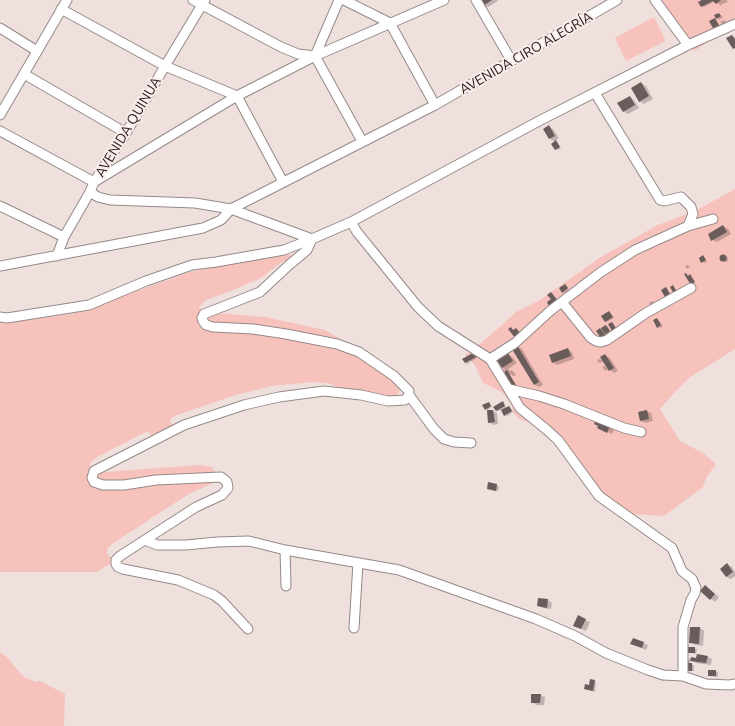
<!DOCTYPE html>
<html>
<head>
<meta charset="utf-8">
<style>
	body { margin:0 }
	canvas { display:block; background:#efe0de }
</style>
</head>
<body>
<canvas width="735" height="726"></canvas>
<script>
const c = document.querySelector('canvas').getContext('2d');
c.lineJoin = 'round';
function fillPath(path, color) { c.fillStyle = color; c.fill(path, 'evenodd'); }
const toPath = rows => new Path2D(rows.map(r => 'M' + r).join(''));
function stroke(path, color, width, dash) { c.strokeStyle = color; c.lineWidth = width; c.lineCap = dash ? 'butt' : 'round'; c.setLineDash(dash || []); c.stroke(path); }
function label(font, color, halo, rows, align = 'center') {
  c.font = font + ' Ubuntu,sans-serif'; c.lineWidth = 4; c.setLineDash([]); c.textBaseline = 'middle'; c.strokeStyle = halo; c.fillStyle = color; for (const [text, x, y, turn = 0] of rows) {
    c.save(); c.translate(x, y); c.rotate((+turn || 0) * Math.PI / 180); c.textAlign = isNaN(turn) ? turn : align; if (halo) c.strokeText(text, 0, 0); c.fillText(text, 0, 0); c.restore();
  }
}
const green = toPath([
	[661,0,735,0,735,25,694,51],
	[654,17,666,41,626,61,615,38],
	[735,189,735,349,689,378,674,393,660,409,680,441,703,453,716,464,706,478,703,487,664,516,628,514,609,504,546,434,536,425,519,419,513,412,511,403,502,392,483,383,475,365,465,355,474,349,502,325,516,312,540,300,601,257,658,225,695,211],
	[281,254,300,256,282,262,261,278,231,291,206,300,199,307,206,312,265,317,325,330,380,362,398,385,400,391,393,398,345,389,326,383,314,382,272,386,236,395,174,416,170,420,172,426,171,432,153,438,148,431,134,438,99,456,90,463,91,473,200,465,212,467,218,475,217,481,187,495,112,544,108,548,107,553,109,556,116,560,97,572,0,572,0,322,6,323,72,314,190,272],
	[0,652,8,658,14,666,24,677,36,682,40,681,65,694,64,726,0,726]
]);
const shadow = toPath([
	[481,0,497,0,498,1,488,7,483,5],
	[704,0,726,0,728,2,722,4,721,6,715,1,704,7,702,6],
	[719,14,723,17,719,20,716,16],
	[724,20,726,22,723,25,720,22],
	[641,83,646,86,653,99,644,104,639,101],
	[630,97,634,100,639,108,628,114,623,111],
	[549,127,553,129,559,138,555,141,561,148,558,150,556,149,555,142,550,139,544,130],
	[723,226,728,229,731,234,717,242,712,240],
	'722 259a3 3 0 1 1 6 0a3 3 0 1 1-6 0Z',
	[703,257,707,262,704,263,700,258],
	[687,265,690,267,687,269,685,266],
	[565,285,569,289,565,293,563,292],
	[652,301,654,302,655,305,651,306,649,303],
	[609,312,614,318,607,322,606,321],
	[657,319,663,326,660,328,658,327],
	[606,326,611,332,603,338,597,331],
	[517,346,522,349,543,385,539,387,535,385,513,349],
	[568,349,572,352,574,359,557,365,553,362],
	[473,354,477,358,467,364,465,363],
	[508,354,512,357,517,363,508,369,510,371,511,370,513,371,516,375,514,376,509,374,518,388,502,367],
	[605,355,610,358,618,371,614,373,609,369,605,371,602,367,604,366,608,368],
	[599,359,604,361,600,363,598,362,597,360],
	[489,403,492,407,487,410,485,409],
	[503,403,507,408,509,407,511,408,513,412,507,416,502,410,497,411,495,407],
	[493,411,497,413,498,424,493,425,489,422],
	[646,411,651,413,653,421,645,423,641,421],
	[596,421,614,430,612,434,603,430],
	[489,483,499,486,498,491,488,489],
	[727,564,732,567,735,572,735,576,731,579,726,577],
	[705,586,719,597,715,602,701,591],
	[539,599,548,600,552,603,551,609,543,608,538,606],
	[585,620,590,622,586,631,579,628],
	[700,628,704,631,703,646,695,645,691,642],
	[633,639,648,645,646,650,632,644],
	[687,648,697,649,696,654,687,652],
	[707,657,712,659,711,665,696,663,691,660],
	[688,659,690,660,690,664,694,665,694,671,687,671],
	[709,671,718,672,718,677,709,676],
	[653,674,665,678,664,681,652,677],
	[595,681,596,682,595,692,585,689],
	[540,695,545,697,544,705,536,705,532,702]
]);
const building = toPath([
	[479,0,492,0,483,6],
	[702,0,721,0,716,4,713,1,701,7,698,2],
	[719,13,721,16,716,19,714,15],
	[715,18,720,27,714,30,709,21],
	[732,35,735,39,735,48,733,49,726,38],
	[641,82,649,96,639,102,631,88],
	[630,96,635,105,623,112,617,103],
	[549,125,555,136,549,139,543,129],
	[556,140,560,147,555,150,551,144],
	[723,225,727,232,711,241,708,234],
	'719.5 258a3.5 3.5 0 1 1 7 0a3.5 3.5 0 1 1-7 0Z',
	[703,255,706,260,701,263,699,258],
	[686,273,688,276,690,274,695,282,691,285,684,274],
	[565,284,568,288,562,293,559,288],
	[673,285,677,292,674,294,670,287],
	[666,287,670,294,665,297,661,290],
	[551,292,559,302,550,308,547,302,551,299,547,295],
	[609,311,613,317,605,322,601,316],
	[657,318,661,325,657,328,653,320],
	[612,322,616,328,612,331,608,324],
	[606,325,610,331,605,334,601,328],
	[511,327,513,330,516,328,521,334,516,339,508,329],
	[600,328,605,335,601,338,596,331],
	[517,345,539,382,534,385,512,349],
	[568,348,571,356,552,363,549,355],
	[473,353,476,357,465,363,462,359],
	[508,353,513,361,502,368,497,360],
	[605,354,614,368,609,371,600,357],
	[507,370,517,387,513,389,504,372],
	[503,401,505,406,496,411,493,407],
	[489,402,491,406,485,410,482,405],
	[509,406,512,411,504,416,501,410],
	[487,410,493,410,495,422,488,423],
	[647,410,649,419,640,421,638,412],
	[596,419,610,426,607,433,597,428,598,426,594,424],
	[488,482,497,484,496,491,487,489],
	[727,563,733,572,726,577,720,569],
	[705,585,715,594,710,600,700,591],
	[538,598,548,599,547,608,537,606],
	[578,615,586,619,581,629,573,626],
	[690,627,700,627,699,644,689,643],
	[633,638,644,642,642,648,630,644],
	[686,647,695,647,695,653,686,653],
	[697,654,708,656,706,663,690,661,691,657,696,658],
	[685,658,688,658,688,663,692,663,692,671,685,671],
	[708,670,716,670,716,676,708,676],
	[590,679,595,680,593,691,584,689,585,684,589,685],
	[531,694,541,694,540,703,531,703]
]);
const minor = toPath([
	[193,0,281,47,298,54,315,56],
	[344,0,390,23,435,105],
	[476,0,511,60],
	[655,0,688,45],
	[61,9,165,66,237,96,283,182],
	[0,28,37,51],
	[315,56,362,141],
	[315,56,339,0],
	[24,74,126,133],
	[595,93,660,200,664,201,681,197,691,207,693,214,688,226],
	[0,115,67,0],
	[0,131,94,182,237,96,315,56,444,0],
	[90,192,98,197,110,200,195,203,231,209,312,239,307,250,289,265,260,292,204,314,202,318,203,321,206,325,213,327,253,329,286,334,337,344,359,352,394,376,409,391,409,395,405,400,388,401,361,395,324,391,279,397,244,405,184,425,94,471,92,478,94,482,103,485,124,485,156,480,221,477,227,482,228,488,222,495,196,507,120,556,116,560,116,564,118,567,123,569,178,580,214,595,222,601,248,629],
	[0,206,64,237],
	[351,222,357,232,418,307,438,326,490,359,520,408,547,430,558,440,599,496,672,548,682,571,692,579,696,588,695,593,691,600,683,627,683,676],
	[57,256,64,237,90,192,94,182,126,133,165,66,205,0],
	[0,266,203,228,221,220,231,209,435,105,617,0],
	[562,302,591,338,596,341,601,342,607,340,646,313,691,288],
	[0,317,7,318,89,305,146,281,192,265,216,262,284,250,312,239,351,222,539,121,688,45,735,24],
	[490,359,515,343,550,311,601,272,635,250,688,226,713,219],
	[509,389,539,396,564,404,624,428,641,432],
	[409,395,434,429,444,439,454,442,471,443],
	[145,540,157,545,186,545,217,542,249,541,285,550,399,570,536,619,575,636,606,653,648,670,663,675,683,676,706,684,730,685,735,684],
	[285,550,286,586],
	[354,628,358,563]
]);
const streetNames = [
	["AVENIDA CIRO ALEGRÍA",526,53,-30],
	["AVENIDA QUINUA",128,127,-59]
];
fillPath(green, '#f7c2bc');
fillPath(shadow, '#0003');
fillPath(building, '#695c5b');
stroke(minor, '#968987', 11);
stroke(minor, '#fff', 9);
label('14px', '#211c1b', '#fcedeb', streetNames);
</script>
</body>
</html>
